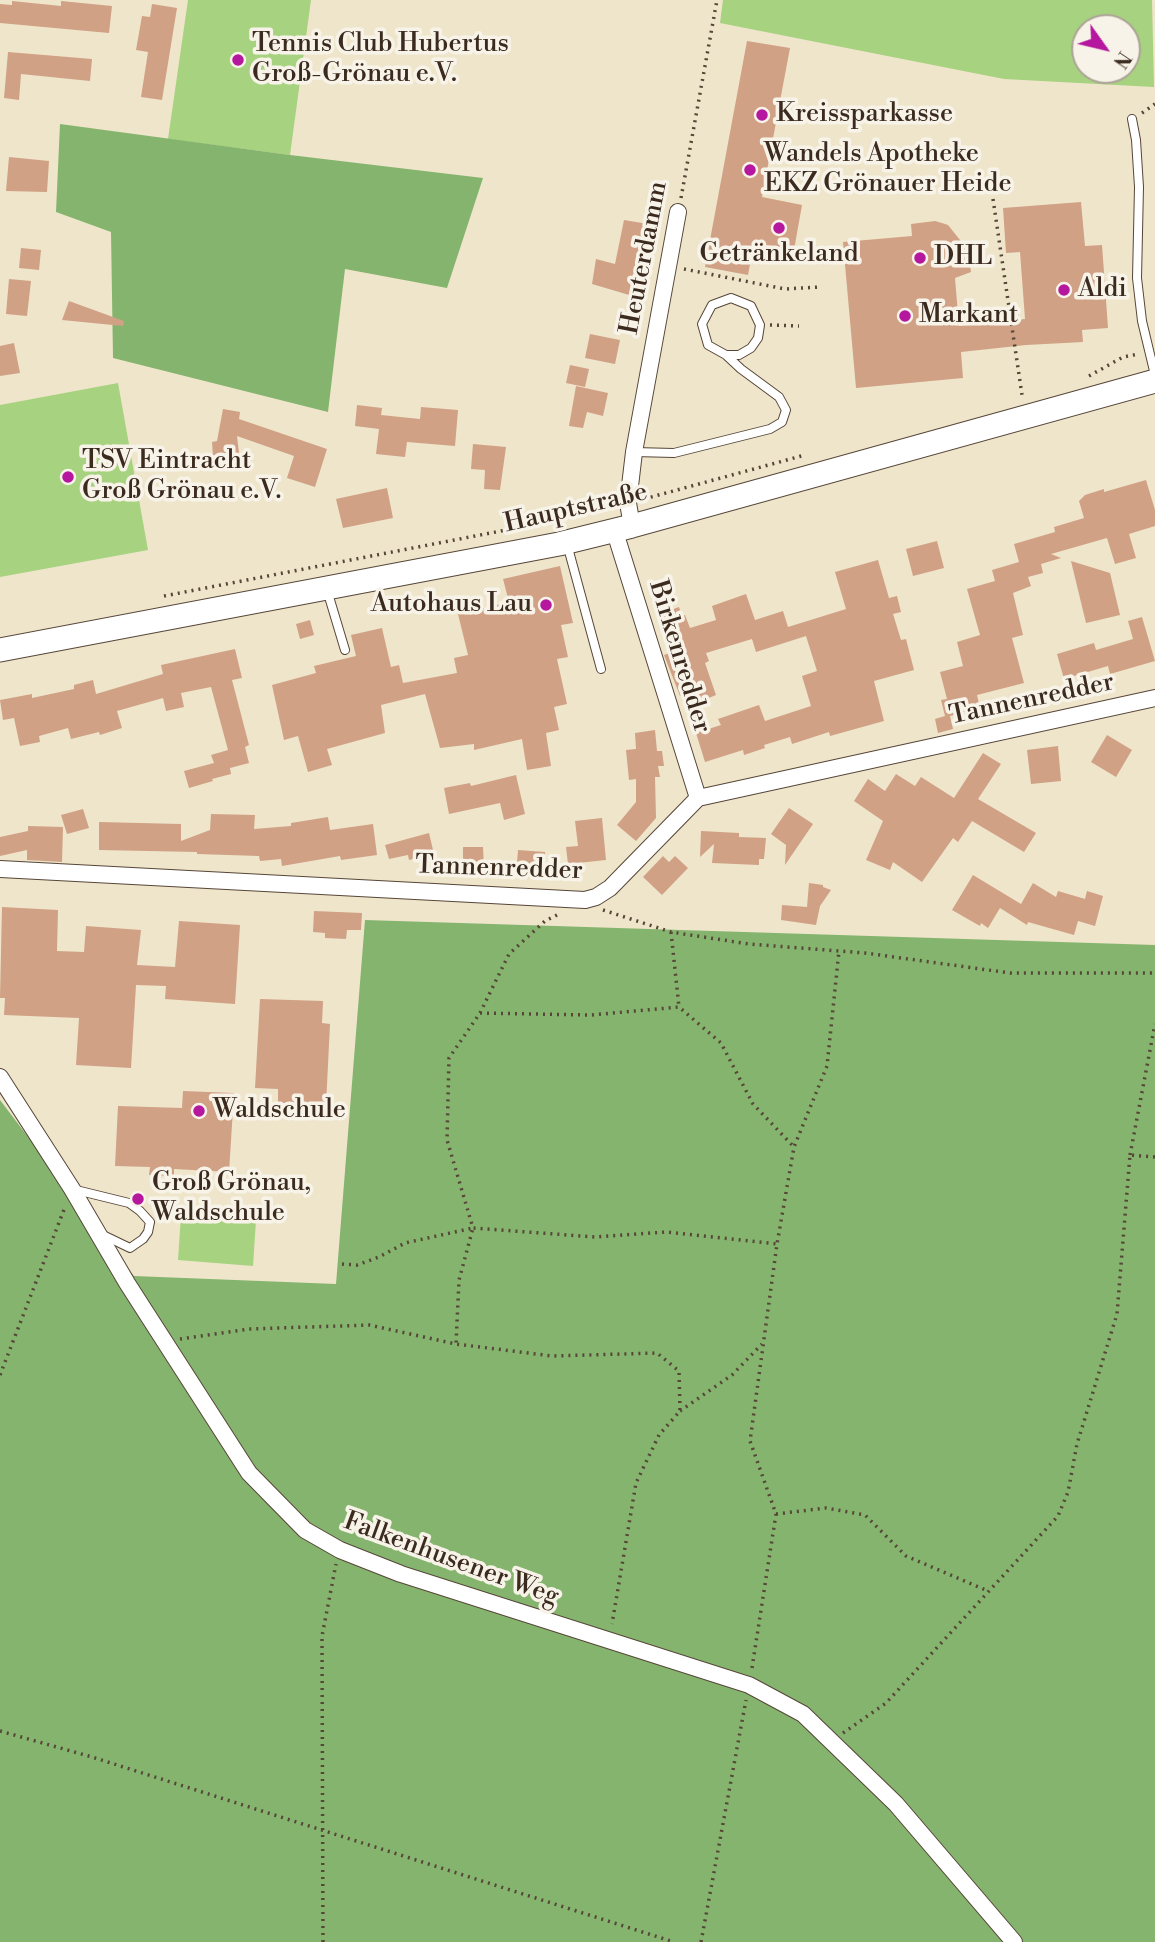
<!DOCTYPE html>
<html>
<head>
<meta charset="utf-8">
<style>
	body { margin:0 }
	#map { position:relative; width:1155px; height:1942px; overflow:hidden; background:#efe5cb; font-family:"Libre Bodoni",serif }
	canvas { display:block }
	.north { position:absolute; left:1071px; top:14px; width:70px; height:70px; box-sizing:border-box; background:#f7f3e8; border:2px solid #aca397; border-radius:50%; rotate:124deg; font-size:19px; font-weight:700; line-height:28px; text-align:center; color:#3b2a1e }
	.north::after { content:''; display:block; margin:auto; width:24px; height:32px; background:#b5179e; clip-path:polygon(50% 0,100% 100%,50% 72%,0 100%) }
</style>
</head>
<body>
<div id="map">
<canvas width="1155" height="1942"></canvas>
<div class="north">N</div>
</div>
<script>
const c = document.querySelector('canvas').getContext('2d');
c.lineJoin = 'round';
function fillPath(path, color) { c.fillStyle = color; c.fill(path, 'evenodd'); }
const toPath = rows => new Path2D(rows.map(r => 'M' + r).join(''));
function stroke(path, color, width, dash) { c.strokeStyle = color; c.lineWidth = width; c.lineCap = dash ? 'butt' : 'round'; c.setLineDash(dash || []); c.stroke(path); }
function label(font, color, halo, rows, align = 'center') {
  c.font = font + ' "Libre Bodoni",serif'; c.lineWidth = 7; c.setLineDash([]); c.textBaseline = 'middle'; c.strokeStyle = halo; c.fillStyle = color; for (const [text, x, y, turn = 0] of rows) {
    c.save(); c.translate(x, y); c.rotate((+turn || 0) * Math.PI / 180); c.textAlign = isNaN(turn) ? turn : align; if (halo) c.strokeText(text, 0, 0); c.fillText(text, 0, 0); c.restore();
  }
}
const green = toPath([
	[188,0,311,0,290,155,168,139],
	[723,0,1152,0,1154,87,1004,79,720,23],
	[1085,28,1127,28,1127,70,1085,70],
	[118,383,148,550,0,577,0,405],
	[181,1215,256,1220,253,1266,178,1260]
]);
const forest = toPath([
	[60,124,290,155,483,178,447,288,345,269,328,412,113,358,111,232,56,212],
	[365,920,1155,945,1155,1942,0,1942,0,1100,134,1276,336,1284]
]);
const building = toPath([
	[12,1,61,6,61,1,112,6,109,33,0,23,0,4,12,5],
	[152,4,177,8,162,100,141,97,148,52,136,50,142,16,150,17],
	[747,41,790,48,762,197,802,205,794,250,754,243,748,275,705,267],
	[8,52,92,59,90,81,21,74,19,100,4,98],
	[9,157,49,161,47,192,6,191],
	[1081,202,1085,246,1102,245,1108,328,1082,330,1083,342,1026,345,961,352,963,378,856,388,843,242,912,236,911,224,935,221,942,223,948,225,968,250,971,272,955,278,959,326,1025,319,1020,252,1006,253,1003,208],
	[624,220,648,224,637,278,640,279,636,297,592,284,596,259,615,264],
	[21,248,41,250,39,270,19,268],
	[9,279,31,281,27,316,6,314],
	[69,301,124,321,123,326,62,320],
	[590,334,620,340,615,364,585,358],
	[14,343,20,373,0,376,0,346],
	[570,365,589,369,585,387,566,383],
	[576,386,608,393,603,416,587,412,583,428,569,426],
	[357,405,382,408,381,415,420,419,421,407,458,410,455,446,407,442,405,457,376,454,379,429,355,426],
	[223,409,240,412,239,419,327,449,315,487,287,478,294,456,237,436,239,453,213,457,212,442,217,441],
	[473,444,506,447,500,490,484,489,485,470,471,469],
	[1146,480,1155,510,1155,526,1129,534,1136,558,1115,564,1107,538,1051,554,1061,558,1041,564,1043,573,1028,577,1031,586,1013,593,1023,635,1012,638,1024,683,977,695,980,708,950,716,953,729,938,733,935,719,945,716,941,700,947,699,940,672,963,666,957,642,980,635,967,589,995,581,992,570,1019,562,1014,544,1055,532,1054,527,1084,518,1079,501,1085,495,1104,489,1104,492],
	[387,488,393,518,343,528,336,499],
	[937,541,944,568,913,576,906,549],
	[878,560,889,598,897,596,901,612,893,614,901,640,906,639,914,670,874,681,884,721,830,736,829,732,792,744,790,737,764,745,765,748,744,755,743,750,705,762,696,733,721,725,718,719,759,705,765,721,811,706,802,676,817,671,806,636,756,652,752,639,706,653,709,661,705,663,716,695,699,702,695,691,680,696,664,655,670,653,657,615,679,607,682,616,685,615,690,628,716,620,712,606,746,594,755,620,783,611,788,627,846,609,835,572],
	[1071,561,1110,573,1120,615,1086,623],
	[560,566,573,623,561,625,568,657,557,659,567,704,554,707,559,730,546,733,551,766,527,770,522,739,474,750,474,744,440,748,425,694,381,705,385,733,327,749,332,765,308,772,298,736,284,740,272,685,316,673,314,666,356,656,351,635,382,628,391,667,399,665,403,683,457,673,454,658,468,655,458,614,509,602,503,579],
	[1142,617,1155,661,1110,674,1108,666,1064,679,1057,654,1094,643,1096,650,1133,639,1128,621],
	[310,620,314,635,300,639,296,624],
	[235,649,242,678,232,680,249,745,245,747,249,763,230,768,231,774,212,779,213,781,189,788,184,771,214,763,211,755,228,750,211,687,181,693,184,707,166,711,163,698,117,711,122,728,100,735,99,732,71,739,68,728,39,736,40,742,20,746,14,718,3,720,0,700,32,694,32,698,74,689,74,685,93,680,96,694,163,674,161,665],
	[655,730,657,751,662,751,664,766,658,766,660,777,655,777,656,818,636,841,617,825,636,802,636,779,629,780,626,750,636,749,635,733],
	[1107,735,1132,750,1116,777,1091,762],
	[1058,746,1061,781,1031,784,1027,750],
	[983,753,1001,764,978,799,1036,833,1024,852,972,821,958,842,953,838,922,882,893,862,890,870,866,860,883,821,854,801,868,779,885,791,896,774,915,786,921,777,954,798],
	[516,775,525,814,504,820,500,803,449,814,444,788,470,783,471,786],
	[789,808,813,824,785,865,786,845,771,834],
	[83,809,89,828,67,834,61,815],
	[211,814,255,815,254,829,291,826,291,823,328,817,330,830,373,824,377,855,341,860,340,856,282,866,281,859,260,861,259,856,197,854,197,852,99,850,99,822,181,824,181,841,210,830],
	[602,818,606,860,568,864,566,847,578,846,575,821],
	[28,826,63,827,62,862,27,860,27,850,0,856,0,837,28,831],
	[701,831,739,833,739,837,766,838,764,859,759,859,759,865,712,863,714,844,700,857],
	[429,833,434,854,409,860,408,855,389,859,385,845],
	[463,847,483,847,484,868,463,869],
	[518,850,545,852,543,879,516,877],
	[663,856,669,862,675,856,688,868,662,895,643,877],
	[973,875,1021,904,1033,883,1056,897,1058,891,1085,899,1087,891,1103,896,1095,926,1078,921,1074,935,1028,922,1027,925,1000,908,988,928,981,923,980,926,952,910],
	[809,883,823,885,823,887,831,890,820,906,816,925,781,920,782,905,807,907],
	[2,907,58,910,57,951,84,952,86,926,141,930,137,965,175,967,179,921,240,925,235,1004,165,999,166,986,136,985,131,1068,76,1065,79,1018,4,1015,5,998,0,998],
	[314,911,362,913,361,930,347,930,346,939,325,938,325,933,313,932],
	[260,999,323,1001,322,1023,330,1024,326,1105,278,1103,278,1089,255,1088],
	[183,1091,234,1093,229,1172,174,1169,174,1176,149,1175,150,1167,115,1166,118,1106,182,1108]
]);
const path = toPath([
	[1142,113,1155,104],
	[681,198,717,0],
	[993,199,1022,395],
	[684,269,785,289,820,287],
	[770,325,799,326],
	[1089,376,1123,357,1139,354],
	[644,499,805,455],
	[164,596,532,525,612,507],
	[603,910,671,932,749,944,865,953,1010,973,1155,973],
	[557,915,545,921,509,954,480,1013,449,1058,447,1140,473,1228,595,1237,666,1232,777,1244],
	[671,932,679,1007],
	[480,1013,591,1015,679,1007,721,1043,753,1104,794,1147],
	[1130,1155,1155,1024],
	[342,1264,357,1265,379,1257,405,1243,473,1228,459,1280,456,1344],
	[180,1339,249,1329,369,1325,456,1344,552,1356,657,1353,679,1371,680,1411,659,1435,636,1483,612,1624],
	[0,1375,65,1207],
	[680,1411,732,1375,762,1344],
	[776,1514,826,1508,865,1515,906,1556,988,1591],
	[752,1668,776,1514,750,1441,777,1244,794,1147,827,1066,839,951],
	[0,1731,92,1757,674,1942],
	[843,1733,886,1703,1058,1516,1068,1492,1077,1444,1117,1314,1130,1155,1155,1157],
	[323,1942,322,1636,336,1564],
	[701,1942,746,1700]
]);
const service = toPath([
	[1132,119,1136,140,1139,187,1137,278,1142,321,1155,375],
	[634,452,674,453,770,429,782,422,786,410,779,397,741,369,726,355,708,345,702,324,712,305,731,298,751,306,760,325,758,338,751,348,739,355,726,355],
	[567,544,601,669],
	[327,590,345,650],
	[72,1189,129,1203,140,1211,150,1222,148,1232,143,1239,130,1248,103,1235]
]);
const minor = toPath([
	[632,526,628,503,634,452,678,212],
	[614,529,698,798],
	[0,869,585,900,596,897,610,888,698,798,1155,698],
	[0,1077,72,1189,127,1283,249,1473,305,1530,340,1550,401,1574,749,1685,803,1714,896,1804,1014,1942]
]);
const secondary = toPath([
	[0,650,559,544,632,526,1155,381]
]);
const markers = [
	[238,60,7,"#b5179e"],
	[762,115,7,"#b5179e"],
	[750,170,7,"#b5179e"],
	[779,228,7,"#b5179e"],
	[920,258,7,"#b5179e"],
	[1064,290,7,"#b5179e"],
	[905,316,7,"#b5179e"],
	[68,477,7,"#b5179e"],
	[546,605,7,"#b5179e"],
	[199,1111,7,"#b5179e"],
	[138,1199,7,"#b5179e"]
];
const poiNames = [
	["Tennis Club Hubertus",252,45],
	["Groß-Grönau e.V.",252,75],
	["Kreissparkasse",776,115],
	["Wandels Apotheke",764,155],
	["EKZ Grönauer Heide",764,185],
	["Getränkeland",779,255,"center"],
	["DHL",934,258],
	["Aldi",1078,290],
	["Markant",919,316],
	["TSV Eintracht",82,462],
	["Groß Grönau e.V.",82,492],
	["Autohaus Lau",532,605,"right"],
	["Waldschule",213,1111],
	["Groß Grönau,",152,1184],
	["Waldschule",152,1214]
];
const streetNames = [
	["Heuterdamm",645,258,-79],
	["Hauptstraße",576,509,-13],
	["Birkenredder",679,657,73],
	["Tannenredder",1032,700,-12],
	["Tannenredder",499,869,2],
	["Falkenhusener Weg",451,1560,20]
];
fillPath(green, '#a7d27f');
fillPath(forest, '#85b46e');
fillPath(building, '#d0a185');
stroke(service, '#564638', 10);
stroke(minor, '#564638', 18);
stroke(secondary, '#564638', 25);
stroke(path, '#564638', 3.5, [2, 5]);
stroke(service, '#fff', 8);
stroke(minor, '#fff', 16);
stroke(secondary, '#fff', 23);
for (const [x, y, r, color] of markers) { const dot = new Path2D(); dot.arc(x, y, r, 0, 2 * Math.PI); c.fillStyle = color; c.fill(dot); stroke(dot, '#f7f3e8', 2.5); }
label('26px', '#3b2a1e', '#f7f3e8', poiNames, 'left');
label('26px', '#3b2a1e', '#f7f3e8', streetNames);
</script>
</body>
</html>
